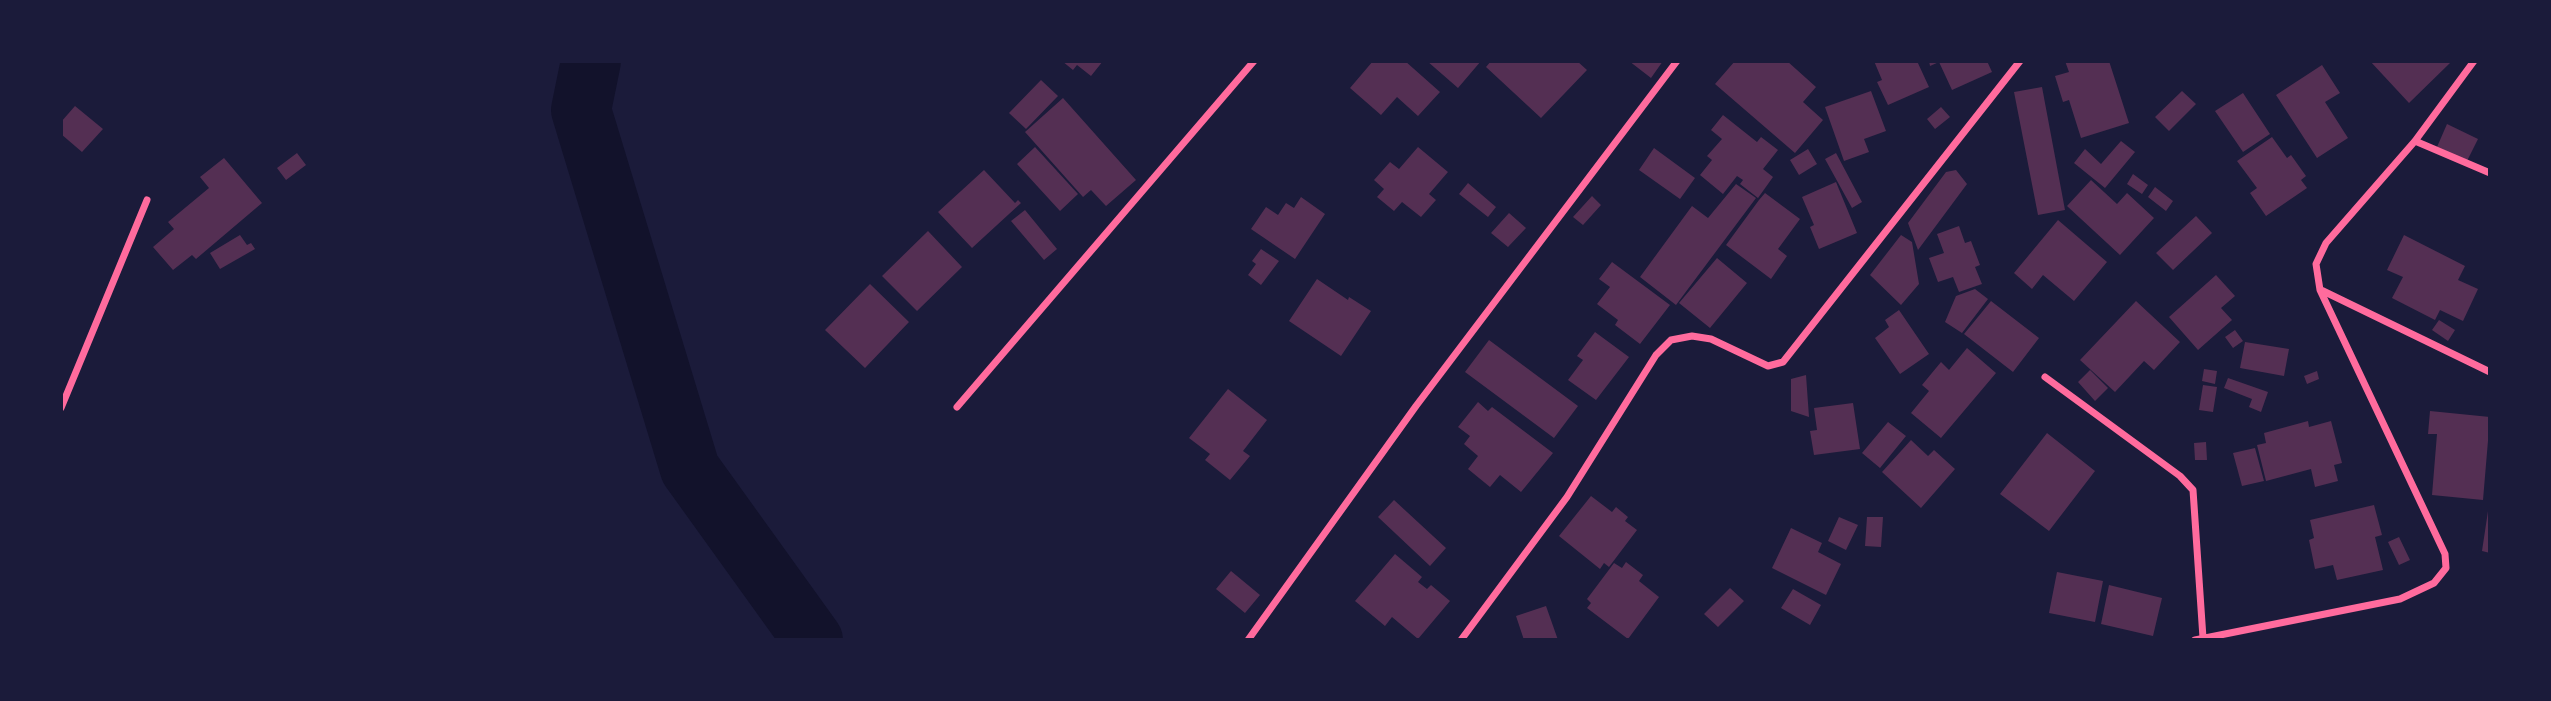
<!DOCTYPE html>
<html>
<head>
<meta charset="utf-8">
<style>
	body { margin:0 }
	#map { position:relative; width:2551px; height:701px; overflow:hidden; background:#1b1b3a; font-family:"PT Sans",sans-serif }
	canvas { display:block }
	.frame { position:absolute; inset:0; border:63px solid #1b1b3a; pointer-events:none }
</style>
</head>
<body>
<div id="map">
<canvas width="2551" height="701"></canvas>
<div class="frame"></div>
</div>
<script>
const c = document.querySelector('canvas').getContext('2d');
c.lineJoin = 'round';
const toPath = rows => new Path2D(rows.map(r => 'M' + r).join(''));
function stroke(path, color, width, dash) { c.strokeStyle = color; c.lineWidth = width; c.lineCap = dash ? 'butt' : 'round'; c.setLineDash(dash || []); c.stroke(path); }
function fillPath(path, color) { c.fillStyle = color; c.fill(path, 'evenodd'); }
const river = toPath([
	[591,61,581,110,690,469,813,640]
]);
const building = toPath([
	[1062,61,1103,61,1091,76,1077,65,1073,70],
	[1373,61,1405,61,1440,92,1418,116,1397,97,1381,115,1350,88],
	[1427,61,1481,61,1458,88],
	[1491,61,1577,61,1587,70,1541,118,1486,67],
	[1629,61,1663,61,1651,78],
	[1735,61,1757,63,1758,61,1787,61,1816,87,1803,102,1823,120,1795,153,1715,84],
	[1874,61,1917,61,1929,87,1888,105,1877,82,1882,80],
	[1929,61,1987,61,1992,72,1952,90,1939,62,1930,66],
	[2065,61,2109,61,2129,123,2081,138,2069,100,2063,102,2055,76,2069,72],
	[2370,61,2448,61,2450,63,2409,103],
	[2322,65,2340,93,2325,102,2348,138,2317,158,2276,95],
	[1041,80,1058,96,1026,129,1009,113],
	[2042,87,2065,210,2038,215,2014,92],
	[1871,91,1886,131,1864,139,1869,152,1844,161,1825,107],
	[2182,91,2196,104,2169,131,2155,117],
	[2243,93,2270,134,2243,152,2215,111],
	[1063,98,1136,180,1106,206,1091,190,1083,197,1025,132],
	[75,106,103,129,82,152,61,134,61,122],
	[1941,107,1950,117,1935,129,1927,119],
	[1723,115,1757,142,1761,137,1778,150,1763,169,1773,177,1758,198,1740,184,1743,180,1737,176,1723,194,1700,175,1712,160,1707,156,1722,139,1711,130],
	[2447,124,2478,139,2467,161,2437,147],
	[2272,137,2287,158,2291,155,2306,176,2301,180,2307,188,2266,216,2250,193,2257,188,2237,161],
	[2121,141,2135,152,2105,188,2074,163,2085,149,2101,164],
	[1035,147,1078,194,1060,211,1017,164],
	[1418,147,1448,172,1429,194,1436,200,1421,217,1402,202,1394,211,1377,197,1384,189,1374,180,1390,162,1399,169],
	[1654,148,1695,178,1680,199,1639,170],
	[1808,149,1817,164,1799,175,1790,160],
	[297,153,306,165,286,180,277,168],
	[1836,153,1862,202,1852,208,1825,159],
	[224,158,262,203,196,259,192,255,173,270,153,247,174,229,168,222,209,188,200,177],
	[984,170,1015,203,1018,200,1021,203,972,248,938,212],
	[1956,170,1967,184,1918,250,1908,223,1946,172],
	[2133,174,2148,185,2142,194,2127,184],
	[2091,180,2117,204,2127,193,2154,218,2120,255,2067,206],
	[1836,182,1857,233,1819,249,1810,227,1814,225,1802,197],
	[1468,183,1496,207,1488,217,1459,194],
	[1736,184,1756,198,1676,305,1640,277,1692,206,1708,218],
	[2155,187,2173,201,2166,211,2148,197],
	[1765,193,1800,219,1778,249,1787,256,1771,279,1726,245,1759,200,1763,202,1759,200],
	[1592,196,1601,205,1583,225,1573,217],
	[1301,197,1325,214,1295,259,1251,229,1266,207,1278,215,1286,203,1294,208],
	[1025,210,1057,249,1044,260,1011,221],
	[1509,213,1526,228,1508,247,1491,233],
	[2196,216,2212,233,2173,270,2156,253],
	[2058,220,2107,262,2074,301,2043,275,2032,289,2014,273],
	[1959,226,1965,243,1971,241,1980,265,1975,267,1982,284,1959,292,1953,277,1938,282,1929,258,1944,253,1937,234],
	[928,231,962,267,917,311,882,276],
	[240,235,247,245,251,243,255,249,220,269,210,253],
	[1901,235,1912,242,1919,284,1901,305,1870,275],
	[2404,235,2465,266,2458,280,2478,289,2463,321,2440,310,2435,320,2392,298,2403,277,2387,270],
	[1261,249,1279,261,1261,285,1248,275,1256,264,1252,261],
	[1717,258,1747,283,1710,328,1679,303],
	[1612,262,1670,305,1640,344,1615,325,1618,320,1597,304,1610,287,1599,279],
	[2216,275,2235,296,2221,308,2232,320,2198,350,2169,317],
	[1317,279,1348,300,1349,297,1371,311,1341,356,1289,321],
	[870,284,909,322,865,368,825,330],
	[1975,289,1988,299,1962,333,1945,322,1956,296],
	[1991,301,2039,338,2013,372,1964,334],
	[2136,301,2180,342,2154,370,2144,361,2115,392,2080,360],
	[1899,310,1929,354,1900,374,1875,338,1889,327,1885,320],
	[2439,320,2455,330,2448,341,2432,330],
	[2235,330,2243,341,2233,348,2225,337],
	[1595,332,1629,357,1596,400,1568,380,1583,360,1577,356],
	[1489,340,1578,406,1554,438,1465,372],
	[2245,342,2289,349,2284,376,2240,368],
	[1967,348,1996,373,1941,438,1911,413,1929,391,1922,385,1941,362,1949,370],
	[2204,369,2217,371,2215,384,2202,381],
	[2090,370,2108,388,2095,401,2078,382],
	[2317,371,2319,379,2307,384,2304,376],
	[1806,375,1809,417,1791,411,1791,379],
	[2228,378,2268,392,2261,412,2249,407,2252,399,2224,388],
	[2203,385,2217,387,2213,412,2199,410],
	[1228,389,1267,420,1243,451,1250,456,1230,480,1205,460,1210,454,1189,438],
	[1478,402,1488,411,1492,407,1553,453,1521,492,1500,475,1490,487,1468,469,1478,456,1464,444,1470,436,1458,427],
	[1853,403,1860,449,1814,455,1810,431,1817,430,1814,408],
	[2430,411,2490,417,2483,500,2432,495,2437,434,2428,434],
	[2308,421,2309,427,2331,421,2342,463,2334,465,2338,481,2315,487,2311,469,2266,481,2257,445,2266,443,2264,433],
	[1888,422,1906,436,1880,468,1862,453],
	[2047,433,2095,471,2049,531,2000,494],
	[1911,440,1928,456,1934,450,1955,469,1921,508,1882,472],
	[2206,442,2207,460,2195,460,2194,443],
	[2255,448,2264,481,2242,486,2233,453],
	[1591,496,1612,512,1616,507,1628,517,1625,521,1637,530,1609,567,1604,563,1600,569,1559,536],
	[1394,500,1446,548,1430,566,1378,517],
	[2374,505,2382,535,2375,537,2383,570,2337,580,2333,565,2315,569,2309,540,2314,538,2310,520],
	[2488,511,2490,511,2490,553,2482,551],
	[1839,517,1858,525,1846,550,1828,541],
	[1867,517,1883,517,1881,547,1865,546],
	[1791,528,1822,543,1818,552,1841,564,1826,595,1772,568],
	[2399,537,2410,560,2399,565,2388,542],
	[1395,554,1422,577,1418,582,1427,589,1431,585,1450,601,1418,639,1392,617,1385,626,1355,601],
	[1626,562,1643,575,1639,581,1659,597,1628,639,1587,608,1591,603,1587,599,1614,563,1622,568],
	[1231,571,1260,595,1245,613,1216,589],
	[2057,572,2103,581,2095,622,2049,613],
	[2109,585,2162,598,2153,636,2101,624],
	[1730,588,1744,601,1718,627,1704,614],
	[1793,589,1821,605,1810,625,1781,608],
	[1546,606,1558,640,1524,640,1516,616]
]);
const minor = toPath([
	[2415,141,2490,173],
	[2321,290,2490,372],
	[2045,377,2180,476,2193,490,2203,638],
	[957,407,1254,61],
	[61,408,147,200],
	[1248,640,1416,406,1677,61],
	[1461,640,1567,497,1656,355,1671,340,1692,336,1711,339,1768,366,1783,362,2020,61],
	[2195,640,2400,599,2434,583,2446,568,2445,554,2320,290,2316,264,2326,243,2415,141,2474,61]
]);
stroke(river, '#12122b', 60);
fillPath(building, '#542f53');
stroke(minor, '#ff6b9d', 7);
</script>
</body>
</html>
